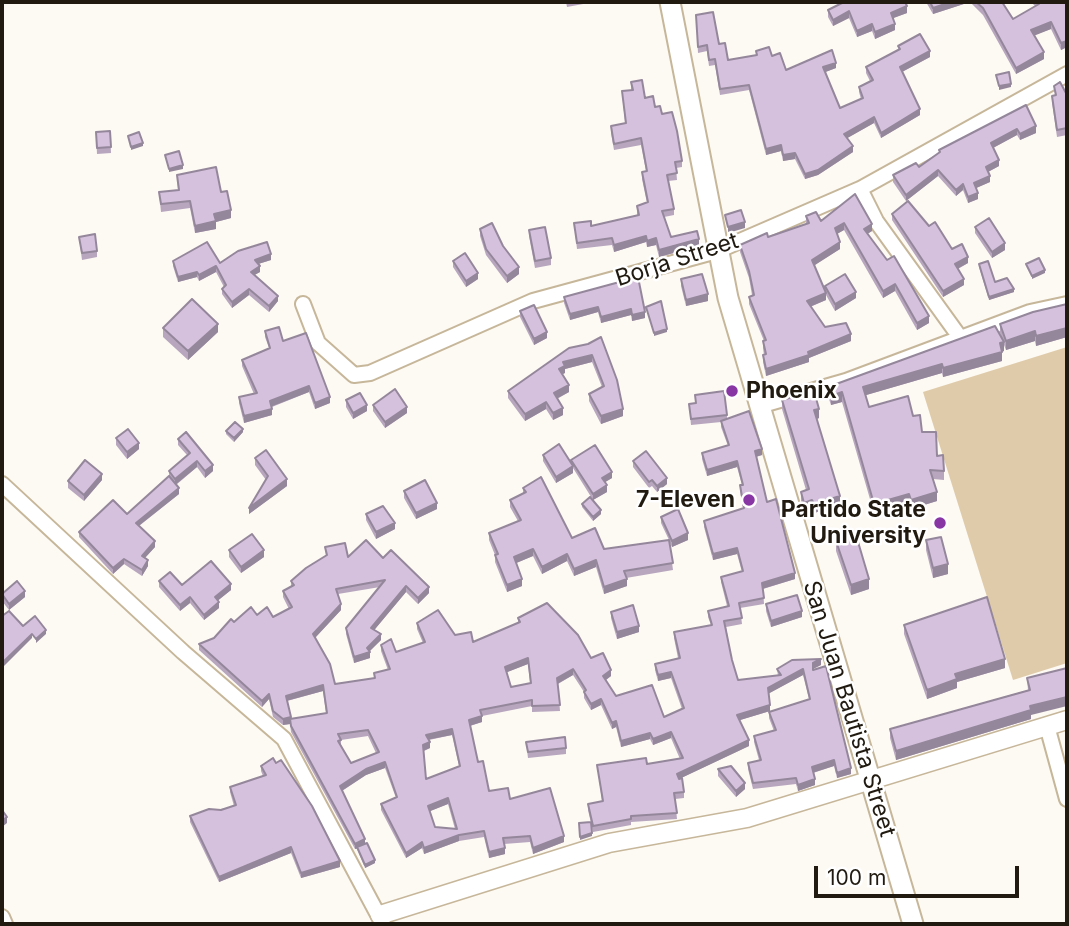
<!DOCTYPE html>
<html>
<head>
<meta charset="utf-8">
<style>
	body { margin:0 }
	#map { position:relative; width:1069px; height:926px; overflow:hidden; background:#fdf9f3; font-family:Inter,sans-serif }
	canvas { display:block }
	.frame { position:absolute; inset:0; border:4px solid #201a10; pointer-events:none }
	.scale { position:absolute; left:814px; top:866px; width:205px; height:32px; box-sizing:border-box; border:4px solid #201a10; border-top:0; padding-left:9px; font-size:21px; line-height:24px; white-space:nowrap; color:#201a10; -webkit-text-stroke:5px #fff; paint-order:stroke }
</style>
</head>
<body>
<div id="map">
<canvas width="1069" height="926"></canvas>
<div class="frame"></div>
<div class="scale">100 m</div>
</div>
<script>
const c = document.querySelector('canvas').getContext('2d');
c.lineJoin = 'round';
function fillPath(path, color) { c.fillStyle = color; c.fill(path, 'evenodd'); }
const toPath = rows => new Path2D(rows.map(r => 'M' + r).join(''));
function stroke(path, color, width, dash) { c.strokeStyle = color; c.lineWidth = width; c.lineCap = dash ? 'butt' : 'round'; c.setLineDash(dash || []); c.stroke(path); }
function label(font, color, halo, rows, align = 'center') {
  c.font = font + ' Inter,sans-serif'; c.lineWidth = 5; c.setLineDash([]); c.textBaseline = 'middle'; c.strokeStyle = halo; c.fillStyle = color; for (const [text, x, y, turn = 0] of rows) {
    c.save(); c.translate(x, y); c.rotate((+turn || 0) * Math.PI / 180); c.textAlign = isNaN(turn) ? turn : align; if (halo) c.strokeText(text, 0, 0); c.fillText(text, 0, 0); c.restore();
  }
}
const green = toPath([
	[1067,347,1067,663,1013,680,923,392]
]);
const minor = toPath([
	[860,189,876,221,959,336],
	[303,304,318,343,354,375,370,373,533,301,717,251,860,189,1067,74],
	[759,406,846,381,1030,312,1067,304],
	[2,484,183,652,284,739,383,924],
	[1047,726,1067,799],
	[2,917,5,924]
]);
const tertiary = toPath([
	[380,915,609,843,747,818,1067,720]
]);
const secondary = toPath([
	[670,2,728,298,913,924]
]);
const wall = toPath([
	[566,2,594,2,567,7],
	[926,2,1002,2,1013,19,1035,6,1031,2,1067,2,1067,47,1061,50,1051,29,1034,35,1044,59,1016,74,983,15,970,2,933,14],
	[828,10,907,13,893,18,895,30,875,39,872,31,857,37,849,18,833,26,828,17],
	[696,15,719,44,728,60,756,55,756,51,772,56,786,70,836,68,825,72,840,108,861,99,859,92,859,87,870,81,866,73,866,67,898,50,898,46,930,57,902,72,920,115,881,138,874,123,847,138,853,152,818,175,805,179,795,159,783,161,781,151,766,155,749,90,720,95,715,65,709,66,707,51,698,53],
	[631,82,662,114,682,161,682,167,676,168,677,180,668,181,674,209,674,215,664,217,671,237,699,246,659,257,656,245,647,247,646,242,614,252,612,245,577,249,574,223,591,226,637,215,637,206,647,203,642,179,642,172,646,171,641,145,614,150,611,133,611,126,625,123,622,91,631,90],
	[1054,86,1067,95,1067,135,1057,137,1052,102,1052,96,1055,95],
	[1026,105,1036,133,1020,140,1017,135,993,148,999,166,988,172,990,182,976,188,978,199,968,203,963,190,956,196,938,176,906,201,893,182,893,175,919,167,939,153,939,150],
	[110,131,111,153,97,154,96,132],
	[177,175,221,192,231,218,216,222,216,229,195,233,190,208,161,212,159,192,178,190],
	[855,194,872,231,867,234,929,323,917,330,895,291,883,298,844,230,837,234,840,249,814,265,825,289,825,286,856,298,835,311,826,295,826,300,810,307,825,327,851,341,809,358,809,362,766,376,763,362,763,355,764,355,763,348,763,341,764,341,749,304,749,297,752,295,749,278,740,252,740,245,768,237,806,224,806,216,821,221],
	[892,214,929,226,952,249,968,263,958,269,964,285,943,297,892,220],
	[975,227,1005,250,992,258,975,233],
	[480,229,503,246,519,274,507,283,486,255,480,236],
	[529,230,551,258,551,265,535,268,529,236],
	[79,237,97,251,97,257,82,260],
	[271,260,258,264,260,272,254,275,278,301,269,312,249,295,232,308,222,294,222,289,224,287,216,272,199,281,197,277,178,282,173,266,173,261,220,263],
	[453,261,478,279,466,287,453,267],
	[979,264,995,282,1014,292,989,300,979,267],
	[638,277,645,318,632,321,631,315,601,323,598,312,570,320,564,303,564,297],
	[681,279,708,301,686,306,681,286],
	[1067,304,1067,337,1036,346,1035,341,1006,350,1004,345,1004,351,1002,352,1002,361,943,377,942,373,866,395,869,407,913,416,937,456,944,471,944,480,933,479,937,501,911,509,909,503,874,513,842,402,831,405,828,396,828,387,1002,338,1000,333,1000,324],
	[520,311,547,338,534,345,520,317],
	[163,328,218,332,188,360,163,337],
	[265,331,283,341,330,403,315,409,309,392,272,407,272,415,244,423,239,403,239,397,254,394,242,366,242,360,269,348,265,337],
	[588,344,623,416,601,424,589,401,589,394,602,387,592,362,565,369,565,373,562,374,569,392,557,399,563,415,553,420,546,409,525,421,508,398,508,391],
	[695,395,727,415,727,418,762,455,756,457,767,502,795,579,763,589,764,604,740,608,742,624,726,627,732,660,738,680,778,676,777,669,821,665,813,669,851,774,837,778,834,766,813,773,815,785,798,791,796,784,753,789,748,769,748,763,759,760,754,742,754,736,774,731,769,718,769,712,809,699,803,675,769,693,770,711,740,720,749,746,681,778,684,792,684,798,675,799,677,819,631,822,631,825,593,832,588,810,588,804,602,801,597,765,647,764,680,759,671,738,653,745,650,739,621,747,616,727,612,729,601,705,591,710,584,698,584,692,573,675,558,684,560,711,532,712,532,706,482,716,482,722,470,726,478,762,489,791,510,799,564,842,533,854,530,842,504,844,505,854,489,858,484,837,459,841,424,854,422,848,406,858,381,810,381,804,396,798,385,768,366,775,342,791,365,844,375,863,365,868,357,849,355,849,291,732,290,724,283,725,273,717,269,699,262,707,199,650,199,644,214,638,234,622,257,615,273,617,289,609,283,597,283,591,291,586,291,581,326,556,325,547,348,557,383,558,429,593,418,604,406,592,374,630,381,640,369,651,370,658,354,663,346,634,346,628,380,587,338,594,341,610,315,638,335,684,374,679,374,673,388,670,381,651,381,645,396,652,423,643,417,629,417,623,455,635,473,642,518,623,518,618,591,658,611,676,606,680,616,696,664,717,682,709,671,678,658,681,655,670,655,664,678,658,674,638,674,632,711,625,708,617,708,611,727,606,721,582,721,577,742,572,737,554,713,560,704,527,704,521,743,508,740,491,740,485,742,485,737,467,707,476,702,459,702,453,728,446,721,427,721,422,691,425,689,404,695,403],
	[528,664,530,683,511,687,507,672],
	[323,691,326,713,291,719,287,701],
	[452,735,459,766,426,779,424,751,430,748,429,740],
	[368,736,376,753,351,763,341,745,341,740],
	[448,804,455,829,435,827,430,811],
	[346,400,367,411,353,419,346,407],
	[782,400,819,418,817,419,840,505,814,513,812,509,804,512,801,501,801,492,806,490,782,409],
	[373,405,407,413,385,428,373,411],
	[226,431,243,432,234,442,226,434],
	[116,438,139,449,127,459,116,445],
	[178,439,213,471,205,478,197,467,176,485,179,494,139,526,155,547,145,558,148,566,142,576,124,564,113,574,79,537,79,532,127,514,169,477,169,471,187,455,178,445],
	[543,455,571,464,571,460,612,478,605,482,607,492,593,500,573,468,573,473,556,483,543,461],
	[255,458,287,486,249,514,266,480,255,465],
	[633,461,667,484,657,492,652,486,649,488,633,467],
	[102,480,84,501,68,488,68,481],
	[523,488,572,538,604,549,669,540,661,523,661,517,688,540,672,547,669,541,673,570,626,578,627,586,604,594,596,567,574,576,567,561,542,574,533,556,516,563,522,586,507,592,495,562,495,555,489,540,489,533,518,521,510,507,510,500,523,493],
	[404,491,437,509,416,519,404,498],
	[582,504,601,514,593,521,582,507],
	[366,514,395,529,376,539,366,520],
	[926,540,948,574,933,578,926,550],
	[836,541,869,589,851,595,836,551],
	[229,550,264,557,241,573,229,557],
	[159,581,182,585,231,590,218,600,219,608,204,620,190,603,180,611,159,587],
	[2,594,25,597,9,610,2,601],
	[766,604,802,617,771,627,766,611],
	[611,612,639,632,617,639,611,618],
	[904,625,1005,668,957,682,957,688,927,699,904,634],
	[1067,668,1031,715,1031,719,896,760,890,738,890,729,1028,690,1027,678],
	[526,742,566,748,566,754,528,758],
	[261,766,340,867,301,878,291,853,219,882,190,822,190,816,234,806,230,792,230,787,263,776,261,771],
	[718,769,745,789,736,797,718,776]
]);
const shadedWall = toPath([
	[951,2,970,2,933,14,933,8],
	[907,6,907,13,891,19,891,13],
	[849,11,849,18,833,26,833,20],
	[1051,22,1051,29,1031,37,1031,30],
	[872,24,872,31,857,37,857,31],
	[895,24,895,30,875,39,875,32],
	[1067,41,1067,47,1061,50,1061,43],
	[930,51,930,57,900,73,900,67],
	[1044,52,1044,59,1016,74,1016,68],
	[836,63,836,68,823,73,823,67],
	[1011,84,1011,87,999,90,999,86],
	[920,109,920,115,881,138,881,133],
	[874,117,874,123,844,140,844,134],
	[1036,126,1036,133,1020,140,1020,134],
	[1017,129,1017,135,991,149,991,143],
	[143,143,143,146,131,150,131,147],
	[781,145,781,151,766,155,766,149],
	[853,146,853,152,818,175,805,179,805,174],
	[795,153,795,159,783,161,783,155],
	[999,160,999,166,986,173,986,167],
	[183,165,183,169,169,172,169,169],
	[938,170,938,176,906,201,906,195],
	[990,176,990,182,974,189,974,183],
	[963,184,963,190,956,196,956,190],
	[978,193,978,199,968,203,968,197],
	[231,210,231,218,216,222,216,229,195,233,195,226,214,214],
	[745,222,745,228,728,233,728,227],
	[844,223,844,230,835,235,835,228],
	[872,224,872,231,864,236,864,229],
	[646,236,646,242,614,252,614,245],
	[656,238,656,245,647,247,647,241],
	[699,239,699,246,659,257,659,250],
	[840,242,840,249,812,267,812,260],
	[1005,243,1005,250,992,258,992,252],
	[271,254,271,260,255,265,255,260],
	[968,257,968,263,955,270,955,264],
	[216,266,216,272,199,281,199,275],
	[260,266,260,272,251,277,251,272],
	[519,267,519,274,507,283,507,276],
	[1045,270,1045,273,1032,279,1032,276],
	[197,272,197,277,178,282,178,277],
	[478,273,478,279,466,287,466,281],
	[964,279,964,285,943,297,943,291],
	[895,284,895,291,883,298,883,291],
	[249,289,249,295,232,308,232,302],
	[1014,289,1014,292,989,300,989,297],
	[856,292,856,298,835,311,835,304],
	[826,293,826,300,807,308,807,301],
	[708,294,708,301,686,306,686,300],
	[278,296,278,301,269,312,269,306],
	[598,307,598,312,570,320,570,314],
	[631,309,631,315,601,323,601,317],
	[645,312,645,318,632,321,632,315],
	[929,316,929,323,917,330,917,323],
	[218,324,218,332,188,360,188,351],
	[1067,328,1067,337,1036,346,1036,336],
	[667,329,667,332,654,336,654,333],
	[1035,331,1035,341,1006,350,1006,341],
	[547,332,547,338,534,345,534,339],
	[851,334,851,341,809,358,809,362,766,376,766,369],
	[1004,342,1004,351,1000,352,1000,343],
	[1002,352,1002,361,943,377,943,368],
	[592,355,592,362,565,369,565,373,559,376,559,369,563,362],
	[942,364,942,373,863,396,863,387],
	[569,385,569,392,554,400,554,393],
	[309,386,309,392,270,407,270,401],
	[842,392,842,402,831,405,831,396],
	[330,397,330,403,315,409,315,403],
	[546,402,546,409,525,421,525,414],
	[367,405,367,411,353,419,353,413],
	[407,407,407,413,385,428,385,422],
	[563,408,563,415,553,420,553,413],
	[272,409,272,415,244,423,244,416],
	[623,409,623,416,601,424,601,416],
	[819,409,819,418,814,420,814,410],
	[243,429,243,432,234,442,234,438],
	[139,443,139,449,127,459,127,452],
	[762,449,762,455,755,457,755,451],
	[197,461,197,467,175,485,175,479],
	[737,461,737,467,707,476,707,470],
	[213,465,213,471,205,478,205,471],
	[573,466,573,473,556,483,556,477],
	[612,472,612,478,602,484,602,478],
	[102,474,102,480,84,501,84,495],
	[667,478,667,484,657,492,657,486],
	[287,479,287,486,249,514,249,508],
	[607,485,607,492,593,500,593,494],
	[179,488,179,494,136,528,136,523],
	[937,492,937,501,911,509,911,500],
	[909,494,909,503,874,513,874,504],
	[840,496,840,505,814,513,814,504],
	[812,500,812,509,804,512,804,503],
	[437,503,437,509,416,519,416,513],
	[601,510,601,514,593,521,593,517],
	[395,523,395,529,376,539,376,532],
	[688,533,688,540,672,547,672,541],
	[155,541,155,547,142,561,142,556],
	[737,548,737,554,713,560,713,554],
	[533,549,533,556,514,564,514,557],
	[264,550,264,557,241,573,241,567],
	[567,554,567,561,542,574,542,567],
	[124,559,124,564,113,574,113,568],
	[148,560,148,566,142,576,142,570],
	[596,560,596,567,574,576,574,569],
	[948,564,948,574,933,578,933,568],
	[795,573,795,579,762,589,762,583],
	[522,579,522,586,507,592,507,585],
	[627,579,627,586,604,594,604,587],
	[869,579,869,589,851,595,851,585],
	[231,584,231,590,215,603,215,597],
	[406,586,406,592,371,634,371,628],
	[429,587,429,593,418,604,418,598],
	[25,591,25,597,9,610,9,604],
	[190,597,190,603,180,611,180,605],
	[219,602,219,608,204,620,204,615],
	[341,604,341,610,313,640,313,634],
	[802,611,802,617,771,627,771,621],
	[639,626,639,632,617,639,617,632],
	[46,630,46,634,36,643,36,639],
	[32,634,32,638,2,668,2,663],
	[381,634,381,640,369,652,370,652,370,658,354,663,354,657,367,648],
	[528,658,528,664,505,673,505,667],
	[821,659,821,665,813,669,813,663],
	[1005,659,1005,668,957,682,957,688,927,699,927,690,955,674],
	[573,669,573,675,557,684,557,678],
	[803,669,803,675,768,694,768,688],
	[611,670,611,676,603,682,603,676],
	[671,672,671,678,658,681,658,675],
	[323,685,323,691,286,701,286,696],
	[269,694,269,699,262,707,262,701],
	[1067,697,1067,706,1031,715,1031,719,896,760,896,751,1030,706],
	[601,699,601,705,591,710,591,704],
	[770,705,770,711,737,721,737,715],
	[482,716,482,722,469,726,469,720],
	[291,717,291,723,290,719,290,724,283,725,283,719],
	[616,721,616,727,612,729,612,723],
	[452,729,452,735,426,740,426,735],
	[671,732,671,738,653,745,653,739],
	[650,733,650,739,621,747,621,741],
	[749,740,749,746,677,780,677,774],
	[430,742,430,748,423,751,423,745],
	[834,760,834,766,812,773,812,767],
	[385,762,385,768,366,775,340,792,340,786,366,769],
	[851,768,851,774,837,778,837,773],
	[815,779,815,785,798,791,798,785],
	[745,783,745,789,736,797,736,791],
	[448,798,448,804,428,812,428,806],
	[7,817,7,823,2,827,2,821],
	[592,833,592,836,580,840,580,837],
	[459,835,459,841,424,854,424,848],
	[564,836,564,842,533,854,533,848],
	[365,839,365,845,355,849,355,844],
	[422,842,422,848,406,858,406,853],
	[291,847,291,853,219,882,219,877],
	[505,848,505,854,489,858,489,852],
	[375,860,375,863,365,868,365,865],
	[340,861,340,867,301,878,301,873]
]);
const building = toPath([
	[844,2,905,2,907,6,891,13,895,24,875,32,872,24,857,31,849,11,833,20,828,10,844,2],
	[930,2,951,2,933,8,930,2],
	[976,2,1002,2,1013,19,1039,4,1037,2,1067,2,1067,41,1061,43,1051,22,1031,30,1044,52,1016,68,983,8,976,2],
	[713,12,719,44,725,43,728,60,757,55,756,51,769,47,772,56,780,53,786,70,832,50,836,63,823,67,840,108,863,98,859,87,873,80,866,67,900,49,898,46,920,34,930,51,900,67,920,109,881,133,874,117,844,134,853,146,818,170,805,174,795,153,783,155,781,145,766,149,749,85,720,89,715,59,709,60,707,45,698,47,696,15,713,12],
	[1009,72,1011,84,999,86,996,75,1009,72],
	[642,80,645,98,653,96,655,107,660,106,662,114,672,112,677,131,682,161,675,162,677,173,667,175,674,209,662,211,671,237,697,231,699,239,659,250,656,238,647,241,646,236,614,245,612,238,577,243,574,223,591,221,591,226,639,215,637,206,648,202,642,172,647,171,641,138,614,144,611,126,626,123,622,91,633,90,631,82,642,80],
	[1060,82,1067,95,1067,128,1057,130,1052,96,1056,95,1054,86,1060,82],
	[1026,105,1036,126,1020,134,1017,129,991,143,999,160,986,167,990,176,974,183,978,193,968,197,963,184,956,190,938,170,906,195,893,175,916,163,919,167,940,152,939,150,1026,105],
	[110,131,111,147,97,148,96,132,110,131],
	[139,132,143,143,131,147,128,136,139,132],
	[179,151,183,165,169,169,165,155,179,151],
	[216,167,221,192,227,191,231,210,214,214,216,221,195,226,190,201,161,204,159,192,179,190,177,175,216,167],
	[855,194,872,224,864,229,887,260,894,256,929,316,917,323,895,284,883,291,844,223,835,228,840,242,812,260,826,293,807,301,825,327,846,323,851,334,808,352,809,355,766,369,763,355,766,354,763,341,766,340,749,297,754,295,749,271,740,245,767,233,768,237,809,223,806,216,816,212,821,221,855,194],
	[908,201,929,226,935,222,952,249,962,244,968,257,955,264,964,279,943,291,892,214,908,201],
	[741,210,745,222,728,227,725,215,741,210],
	[989,218,1005,243,992,252,975,227,989,218],
	[492,223,503,246,519,267,507,276,486,249,480,229,492,223],
	[545,227,551,258,535,261,529,230,545,227],
	[95,234,97,251,82,253,79,237,95,234],
	[207,242,220,263,238,251,267,242,271,254,255,260,260,266,251,272,278,296,269,306,249,289,232,302,222,289,226,285,216,266,199,275,197,272,178,277,173,261,207,242],
	[465,253,478,273,466,281,453,261,465,253],
	[1039,258,1045,270,1032,276,1026,264,1039,258],
	[988,261,995,282,1007,278,1014,289,989,297,979,264,988,261],
	[702,274,708,294,686,300,681,279,702,274],
	[845,274,856,292,835,304,825,286,845,274],
	[638,277,645,312,632,315,631,309,601,317,598,307,570,314,564,297,638,277],
	[192,299,218,324,188,351,163,328,192,299],
	[661,301,667,329,654,333,646,307,661,301],
	[1067,304,1067,328,1036,336,1035,331,1006,341,1000,324,1033,312,1067,304],
	[534,305,547,332,534,339,520,311,534,305],
	[995,326,1004,342,1000,343,1002,352,943,368,942,364,863,387,869,407,908,396,913,416,920,415,922,432,936,432,937,456,943,455,944,471,930,470,937,492,911,500,909,494,874,504,842,392,831,396,828,387,995,326],
	[279,327,283,341,306,333,330,397,315,403,309,386,270,401,272,409,244,416,239,397,257,393,242,360,270,348,265,331,279,327],
	[601,337,617,380,623,409,601,416,589,394,604,386,592,355,563,362,565,366,559,369,569,385,554,393,563,408,553,413,546,402,525,414,508,391,569,348,588,344,601,337],
	[395,389,407,407,385,422,373,405,395,389],
	[724,391,727,415,691,419,689,404,696,403,695,395,724,391],
	[814,391,819,409,814,410,840,496,814,504,812,500,804,503,801,492,809,489,782,400,814,391],
	[360,393,367,405,353,413,346,400,360,393],
	[749,411,762,449,755,451,767,502,776,499,795,573,762,583,764,598,739,603,742,618,724,621,732,660,738,680,781,675,777,669,792,660,821,659,813,663,813,670,826,666,851,768,837,773,834,760,812,767,815,779,798,785,796,778,753,783,748,763,761,760,754,736,776,730,769,712,810,699,803,669,768,688,770,705,737,715,749,740,677,774,679,779,682,778,684,792,674,793,677,813,631,816,631,819,593,826,588,804,603,801,597,765,646,758,647,764,683,758,671,732,653,739,650,733,621,741,616,721,612,723,601,699,591,704,584,692,586,690,573,669,557,678,560,705,532,706,532,700,480,710,482,716,469,720,478,762,483,761,489,791,508,788,510,799,550,788,564,836,533,848,530,836,503,838,505,848,489,852,484,831,459,835,424,848,422,842,406,853,381,804,397,797,385,762,366,769,340,786,365,839,355,844,291,726,290,719,327,713,323,685,286,696,291,717,283,719,273,711,269,694,262,701,199,644,214,638,231,619,234,622,251,607,257,615,267,607,273,617,292,607,283,591,294,585,291,581,306,568,327,555,325,547,345,543,348,557,366,540,383,558,391,550,429,587,418,598,406,586,371,628,381,634,367,648,370,652,354,657,346,628,385,580,336,589,341,604,313,634,330,664,335,684,375,678,374,673,390,669,381,645,391,639,396,652,425,642,417,623,438,610,455,635,471,632,473,642,520,622,518,618,547,603,578,635,591,658,603,653,611,670,603,676,616,696,652,685,664,717,684,708,671,672,658,675,655,664,680,658,674,632,712,625,708,611,729,606,721,577,743,571,737,548,713,554,704,521,744,508,740,485,743,485,737,461,707,470,702,453,729,445,721,421,749,411],
	[528,658,531,683,511,687,505,667,528,658],
	[452,729,460,766,426,779,423,745,430,742,426,735,452,729],
	[368,730,379,752,351,763,338,741,341,740,338,734,368,730],
	[448,798,457,829,435,827,428,806,448,798],
	[235,422,243,429,234,438,226,431,235,422],
	[128,429,139,443,127,452,116,438,128,429],
	[186,432,213,465,205,471,197,461,175,479,169,471,190,453,178,439,186,432],
	[559,444,573,466,556,477,543,455,559,444],
	[595,445,612,472,602,478,607,485,593,494,571,460,595,445],
	[266,450,287,479,249,508,268,476,255,458,266,450],
	[646,451,667,478,657,486,652,480,649,482,633,461,646,451],
	[85,460,102,474,84,495,68,481,85,460],
	[169,476,179,488,136,523,155,541,142,556,148,560,142,570,124,559,113,568,79,532,113,500,127,514,169,476],
	[541,477,572,538,595,528,604,549,669,540,673,563,624,571,627,579,604,587,596,560,574,569,567,554,542,567,533,549,514,557,522,579,507,585,495,555,498,554,489,533,521,520,510,500,526,492,523,488,541,477],
	[425,480,437,503,416,513,404,491,425,480],
	[590,497,601,510,593,517,582,504,590,497],
	[383,506,395,523,376,532,366,514,383,506],
	[678,509,688,533,672,541,661,517,678,509],
	[252,534,264,550,241,567,229,550,252,534],
	[856,535,869,579,851,585,836,541,856,535],
	[941,537,948,564,933,568,926,540,941,537],
	[211,561,231,584,215,597,219,602,204,615,190,597,180,605,159,581,170,572,182,585,211,561],
	[17,581,25,591,9,604,2,594,17,581],
	[797,595,802,611,771,621,766,604,797,595],
	[987,597,1005,659,955,674,957,679,927,690,904,625,987,597],
	[633,605,639,626,617,632,611,612,633,605],
	[9,611,23,626,35,616,46,630,36,639,32,634,2,663,2,616,9,611],
	[1067,668,1067,697,1030,706,1031,710,896,751,890,729,1030,690,1027,678,1067,668],
	[565,737,566,748,528,752,526,742,565,737],
	[273,758,276,763,281,760,312,806,340,861,301,873,291,847,219,877,190,816,209,809,221,810,236,805,230,787,266,775,261,766,273,758],
	[731,766,745,783,736,791,718,769,731,766],
	[2,810,7,817,2,821,2,810],
	[591,822,592,833,580,837,579,823,591,822],
	[367,843,375,860,365,865,357,847,367,843]
]);
const markers = [
	[732,391,7,"#8936a5"],
	[749,500,7,"#8936a5"],
	[940,523,7,"#8936a5"]
];
const streetNames = [
	["Borja Street",677,260,-18],
	["San Juan Bautista Street",849,709,73]
];
const poiNames = [
	["Phoenix",746,391,"left"],
	["7-Eleven",735,500],
	["Partido State",926,510],
	["University",926,536]
];
fillPath(green, '#dfcba9');
stroke(minor, '#c7b79a', 18);
stroke(tertiary, '#c7b79a', 21);
stroke(secondary, '#c7b79a', 23);
stroke(minor, '#fff', 14);
stroke(tertiary, '#fff', 18);
stroke(secondary, '#fff', 19);
fillPath(wall, '#b7a6be');
fillPath(shadedWall, '#95879b');
fillPath(building, '#d5c1dd');
stroke(building, '#95879b', 2);
for (const [x, y, r, color] of markers) { const dot = new Path2D(); dot.arc(x, y, r, 0, 2 * Math.PI); c.fillStyle = color; c.fill(dot); stroke(dot, '#fff', 2.5); }
label('23px', '#201a10', '#fff', streetNames);
label('bold 23px', '#201a10', '#fff', poiNames, 'right');
</script>
</body>
</html>
